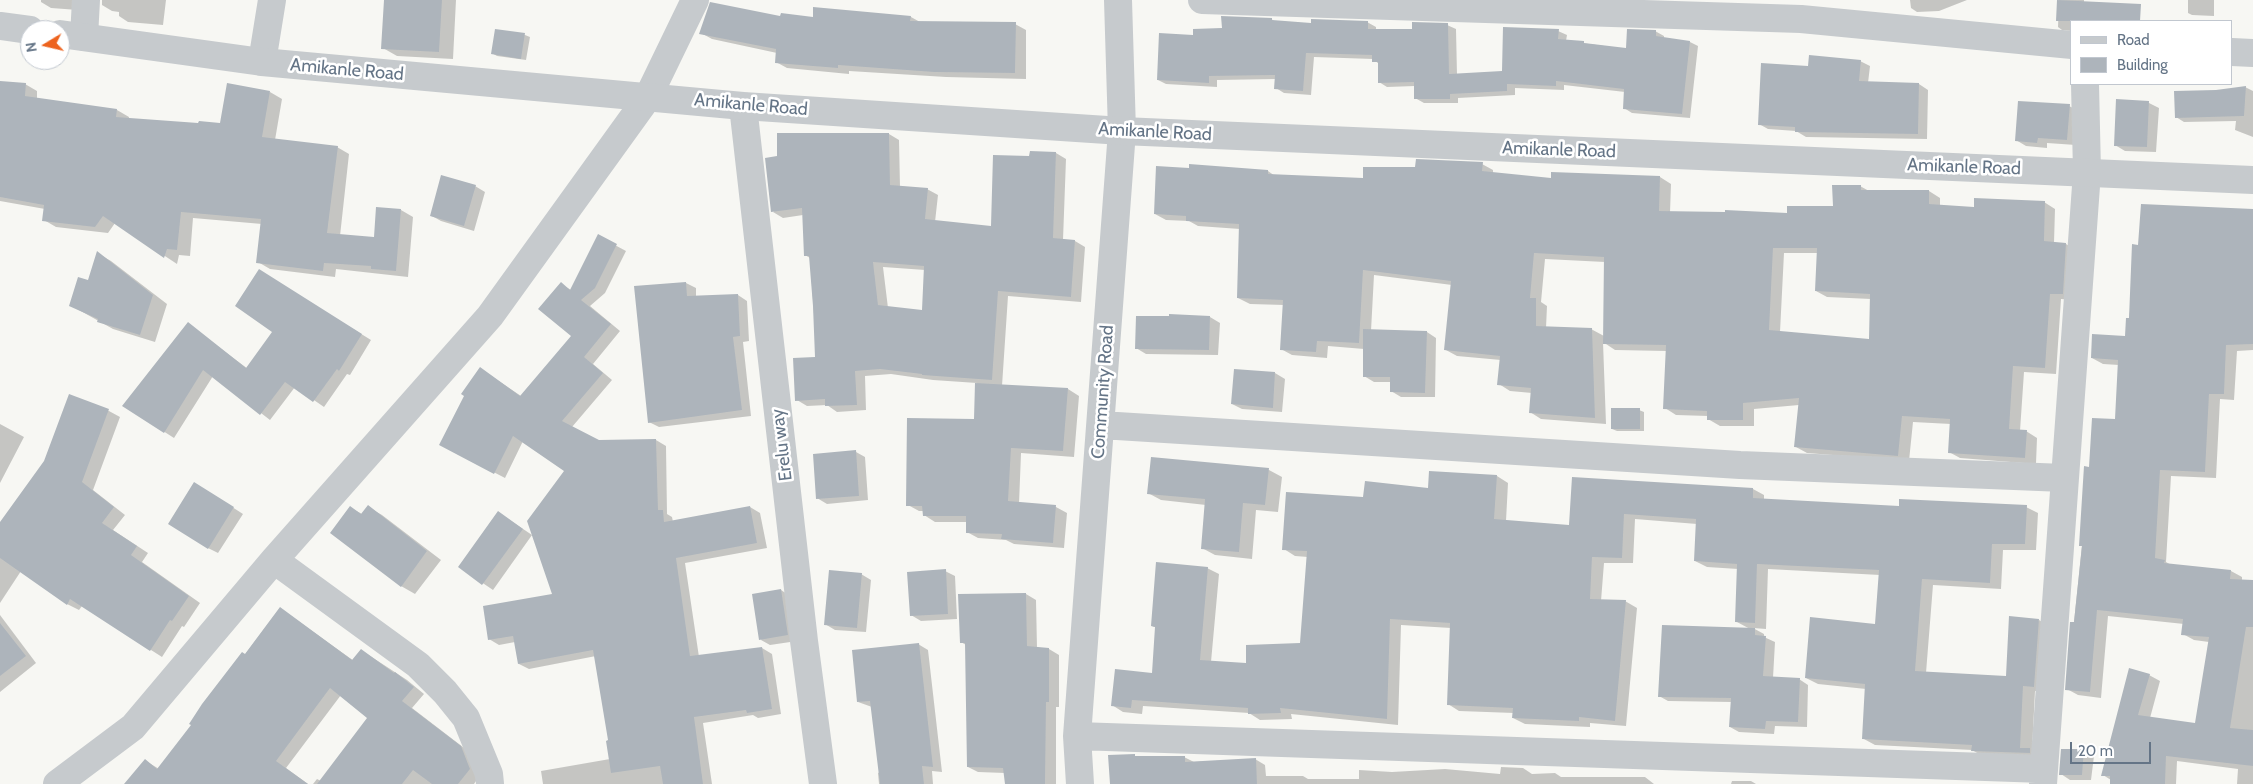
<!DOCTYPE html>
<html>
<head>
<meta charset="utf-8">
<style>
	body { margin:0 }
	#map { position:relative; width:2253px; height:784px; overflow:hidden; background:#f7f7f3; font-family:Cabin,sans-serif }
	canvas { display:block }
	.legend { position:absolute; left:2070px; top:20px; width:162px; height:65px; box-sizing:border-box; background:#fff; border:1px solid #c1c7cf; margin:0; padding:6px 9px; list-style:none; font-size:15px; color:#647486 }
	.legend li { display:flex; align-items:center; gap:10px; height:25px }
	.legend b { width:25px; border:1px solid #c1c7cf }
	.north { position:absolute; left:20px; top:20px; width:50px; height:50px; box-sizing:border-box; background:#fff; border:1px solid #c1c7cf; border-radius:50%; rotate:261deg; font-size:14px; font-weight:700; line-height:20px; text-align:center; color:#647486 }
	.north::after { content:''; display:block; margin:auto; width:18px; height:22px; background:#ed631e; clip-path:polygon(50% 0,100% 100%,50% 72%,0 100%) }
	.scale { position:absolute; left:2070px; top:742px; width:81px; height:22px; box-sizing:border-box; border:2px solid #647486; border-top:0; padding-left:6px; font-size:15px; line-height:18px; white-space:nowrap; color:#647486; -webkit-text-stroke:4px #fff; paint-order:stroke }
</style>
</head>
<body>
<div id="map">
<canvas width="2253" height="784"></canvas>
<ul class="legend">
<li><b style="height:6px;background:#c6cacd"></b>Road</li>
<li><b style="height:14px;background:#adb4bb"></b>Building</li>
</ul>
<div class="north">N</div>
<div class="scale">20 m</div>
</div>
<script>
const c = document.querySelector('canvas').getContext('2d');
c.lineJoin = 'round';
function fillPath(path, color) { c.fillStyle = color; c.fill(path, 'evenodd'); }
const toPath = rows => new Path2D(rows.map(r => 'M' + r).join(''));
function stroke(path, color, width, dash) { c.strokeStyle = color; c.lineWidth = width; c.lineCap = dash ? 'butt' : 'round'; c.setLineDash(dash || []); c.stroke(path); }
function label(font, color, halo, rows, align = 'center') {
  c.font = font + ' Cabin,sans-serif'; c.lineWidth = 5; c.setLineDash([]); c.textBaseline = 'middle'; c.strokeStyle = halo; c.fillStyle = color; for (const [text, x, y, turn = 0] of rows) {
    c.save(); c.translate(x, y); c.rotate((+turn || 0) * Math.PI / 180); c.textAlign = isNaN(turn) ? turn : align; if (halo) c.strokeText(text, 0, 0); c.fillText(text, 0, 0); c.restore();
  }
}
const shadow = toPath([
	[41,0,82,0,78,10,51,8,41,2],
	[102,0,166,0,163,25,128,22,119,16,119,12,112,11,102,5],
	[385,0,456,0,453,59,397,56,383,48],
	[1910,0,1967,0,1939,11,1917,12,1911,8],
	[2059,0,2084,0,2084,2,2133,7,2133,21,2072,21,2072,31,2062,30,2058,27],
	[2188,0,2214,0,2214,16,2192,15,2188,13],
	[782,17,911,17,920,22,1015,24,1026,30,1026,79,946,77,849,71,849,74,787,68,776,62,777,53,712,39,701,33],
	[1271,19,1276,22,1312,24,1367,22,1376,27,1376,30,1413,30,1447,25,1456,29,1457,75,1503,72,1558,31,1567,35,1566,41,1627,49,1655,31,1664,36,1664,39,1690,42,1698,46,1690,118,1632,113,1624,108,1625,92,1564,85,1564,90,1515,88,1515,95,1458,98,1458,103,1424,103,1415,98,1415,86,1387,87,1379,82,1379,64,1373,59,1314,57,1311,95,1284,93,1276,88,1276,79,1217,80,1217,87,1166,84,1158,80,1195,36],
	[496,30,525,35,530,37,526,60,497,56,492,53],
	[1860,61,1870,66,1868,83,1919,84,1928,90,1927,139,1806,137,1796,131,1768,129,1759,124,1809,67],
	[0,83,25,84,37,91,37,99,117,110,129,117,129,119,199,124,221,124,270,92,282,99,275,140,337,147,349,154,340,236,375,239,401,210,413,217,408,277,336,269,335,277,270,269,258,262,262,224,193,218,190,256,179,255,177,264,115,223,108,233,56,227,44,220,45,209,0,201],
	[2245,87,2253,91,2253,137,2235,130,2236,121,2184,122,2176,117,2216,92],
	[2117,101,2149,103,2159,108,2156,152,2125,151,2115,145],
	[2069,106,2079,111,2076,145,2047,143,2047,148,2026,146,2016,140],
	[889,134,899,140,900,187,927,189,938,195,935,222,992,228,1031,157,1056,153,1066,159,1063,240,1075,241,1085,247,1081,302,1008,296,1002,386,1068,389,1079,396,1074,457,1021,453,1019,504,1056,507,1067,513,1064,548,1014,544,1006,540,978,538,967,532,968,522,935,522,924,515,924,511,919,511,908,505,975,420,977,383,933,380,891,374,865,376,866,410,837,412,827,405,807,406,797,400,817,358,810,258,805,255,803,215,783,218,773,212],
	[883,267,925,270,923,311,888,308],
	[1482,164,1493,170,1493,174,1552,179,1660,177,1671,184,1670,213,1788,214,1835,207,1860,186,1869,191,1929,191,1940,198,1940,206,1975,208,2044,202,2055,209,2054,243,2066,244,2077,251,2073,300,2061,299,2056,374,2024,372,2020,431,2026,431,2037,438,2036,464,1960,458,1949,452,1951,424,1913,422,1909,461,1807,453,1796,447,1799,405,1754,409,1754,426,1720,426,1708,419,1708,416,1676,415,1665,408,1667,351,1615,350,1603,342,1606,424,1541,419,1530,412,1532,393,1510,391,1499,384,1501,360,1457,356,1446,350,1452,285,1374,275,1371,331,1427,332,1436,338,1435,397,1401,397,1391,391,1391,382,1374,382,1364,376,1364,349,1328,346,1327,358,1292,355,1281,349,1284,305,1250,304,1238,298,1240,229,1198,226,1189,221,1166,220,1155,214,1268,171,1275,176,1364,179,1416,168],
	[1784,253,1818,253,1816,291,1827,297,1871,299,1871,340,1780,332],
	[1545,259,1605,262,1604,336,1591,329,1546,328,1547,306,1541,302],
	[475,186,485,192,474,231,441,221,432,216],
	[2253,209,2253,350,2237,351,2234,400,2220,399,2216,478,2171,476,2166,562,2171,565,2231,571,2242,577,2242,581,2253,581,2253,784,2237,784,2238,769,2177,761,2176,784,2111,784,2111,780,2103,775,2149,675,2160,681,2150,718,2196,724,2209,642,2194,640,2183,634,2184,624,2108,616,2101,698,2078,695,2067,689,2090,468,2116,420,2119,365,2103,364,2092,358,2126,337,2140,246],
	[598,236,626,251,605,293,590,306,620,331,593,364,612,380,572,427,599,441,656,440,666,446,667,514,672,517,673,522,750,507,760,513,767,548,685,563,699,657,762,648,772,654,781,714,758,718,753,715,703,723,712,784,543,784,541,771,610,759,610,742,596,656,529,669,519,664,515,642,499,645,489,639,554,595,566,470,523,441,505,478,451,450,481,369,521,396,572,336,561,284,571,290],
	[97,253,111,261,167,304,155,342,113,329,70,305,89,282],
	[269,277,371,340,350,375,347,374,324,407,295,387,270,420,213,376,174,438,124,406,188,324,248,369,274,332],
	[686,283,696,288,696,297,738,295,747,301,749,341,743,342,751,416,659,427,649,422],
	[1210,317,1220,323,1218,355,1146,354,1136,348],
	[1275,373,1285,379,1282,412,1242,409,1232,404],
	[70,396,109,411,120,417,93,490,125,515,113,530,148,553,142,562,200,603,184,627,182,626,162,657,82,606,79,610,67,604,21,571,0,603,0,524,45,461],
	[1639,410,1644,412,1644,431,1617,431,1612,429],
	[0,424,24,437,0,483],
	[856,452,865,457,868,500,827,504,817,498],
	[1269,470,1282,477,1278,512,1256,510,1252,559,1215,555,1202,548,1206,505,1161,500,1148,493],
	[1497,476,1508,483,1506,521,1570,526,1574,478,1753,489,1764,495,1764,500,1900,507,2026,507,2038,513,2036,550,2003,550,2001,589,1933,585,1926,673,2007,677,2039,620,2050,627,2046,692,2035,691,2032,751,2041,756,1984,757,1972,750,1875,745,1864,739,1866,689,1818,684,1806,678,1876,625,1880,575,1768,569,1766,629,1753,628,1764,634,1764,637,1775,642,1773,678,1799,679,1808,685,1807,727,1775,726,1774,734,1739,732,1730,727,1732,702,1668,701,1659,696,1750,629,1737,622,1738,569,1707,567,1695,561,1697,524,1635,519,1633,563,1604,563,1601,601,1625,601,1637,608,1626,726,1590,723,1590,727,1525,724,1513,718,1514,713,1459,711,1448,704,1451,628,1401,625,1398,725,1291,714,1292,719,1260,720,1249,713,1143,706,1142,714,1123,712,1112,705,1154,674,1157,628,1152,626,1207,568,1219,574,1211,662,1248,665,1301,644,1308,557,1295,556,1284,549,1364,499,1429,490],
	[204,489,243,514,218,553,208,548],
	[368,507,382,515,441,560,415,594,401,586,351,508,362,514],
	[498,512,532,535,493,590,459,567],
	[945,571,955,576,957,619,921,621,911,615],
	[861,574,871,580,866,632,835,630,825,624],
	[781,590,790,596,797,641,770,645,761,640],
	[1026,594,1036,600,1037,648,1049,649,1059,655,1059,707,1056,707,1056,784,1006,784,1005,773,978,772,968,767,966,645,961,642,960,596],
	[280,608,354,661,361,650,407,680,424,694,412,708,472,754,480,775,474,784,313,784,317,779,321,781,368,718,341,695,286,768,308,784,126,784,146,761,159,769],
	[0,615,36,663,0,692],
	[918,644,928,650,942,772,932,771,933,784,879,784,878,773,880,772,872,707,858,702],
	[2062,750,2084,751,2094,756,2091,780,2070,780,2061,774],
	[1184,757,1194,762,1255,759,1265,765,1266,776,1303,776,1308,779,1359,779,1359,770,1392,772,1445,769,1500,774,1501,767,1523,768,1532,774,1555,773,1561,777,1645,777,1654,784,1111,784],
	[1732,781,1751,781,1756,784,1731,784]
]);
const building = toPath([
	[384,0,442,0,439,52,381,49],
	[2057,0,2141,4,2140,21,2056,21],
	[710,2,780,16,781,13,813,17,813,7,911,16,910,21,1016,22,1015,73,934,72,838,65,838,68,775,63,776,49,699,34],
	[1221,16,1272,18,1272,20,1311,23,1311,19,1368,21,1368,29,1412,29,1412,22,1448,23,1449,74,1502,71,1503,27,1559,29,1558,39,1584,41,1584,43,1626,48,1627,29,1656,30,1656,36,1690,41,1682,114,1623,109,1624,89,1556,81,1556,86,1507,84,1507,91,1450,94,1450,99,1414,99,1414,82,1378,83,1378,62,1372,62,1372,55,1306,53,1303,91,1274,89,1275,75,1209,76,1209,83,1157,80,1159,33,1193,35,1193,29,1222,28],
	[495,29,525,33,521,59,491,54],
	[1809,55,1861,60,1859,81,1919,83,1918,134,1795,132,1795,127,1758,125,1761,63,1808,66],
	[0,81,26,83,25,96,117,109,116,117,198,123,199,121,220,123,227,83,270,91,262,137,338,146,327,233,374,237,376,207,401,209,396,271,371,269,371,266,324,263,323,271,256,263,261,219,181,212,177,250,167,249,164,258,103,216,95,227,42,221,44,205,0,197],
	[2246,86,2244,116,2175,118,2174,91,2216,90],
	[2116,99,2149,101,2147,147,2114,146],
	[2018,101,2070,104,2067,140,2038,138,2037,143,2015,141],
	[777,133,889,133,890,185,928,188,925,219,991,226,993,155,1029,156,1030,151,1056,152,1053,238,1075,240,1071,297,998,291,992,380,922,375,922,374,880,369,855,371,857,405,825,406,825,399,795,401,793,358,815,357,813,306,809,256,804,256,802,208,771,212,765,158,777,156],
	[873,262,924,266,922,310,878,305],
	[1416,159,1483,162,1482,171,1551,178,1551,172,1660,176,1659,211,1725,212,1725,210,1787,213,1787,206,1833,206,1832,185,1861,185,1861,190,1929,190,1929,204,1974,207,1974,198,2045,201,2044,241,2066,243,2063,294,2050,294,2045,368,2013,366,2009,429,2027,430,2025,458,1948,453,1950,419,1902,416,1898,456,1794,447,1799,398,1743,403,1743,420,1707,420,1707,411,1663,409,1666,345,1603,344,1604,257,1534,253,1530,298,1536,298,1536,326,1592,328,1595,418,1529,413,1531,388,1497,385,1500,356,1444,350,1451,281,1363,270,1359,343,1317,341,1316,352,1280,350,1283,300,1237,298,1239,224,1186,221,1186,216,1154,214,1156,166,1189,168,1189,164,1268,170,1268,174,1363,178,1363,167,1415,167],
	[1773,248,1817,248,1815,291,1870,294,1869,339,1769,330],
	[441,175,476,185,464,226,430,216],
	[2141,204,2253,209,2253,344,2226,345,2224,394,2209,394,2205,472,2160,470,2155,558,2165,560,2164,563,2231,570,2230,579,2253,580,2253,627,2246,627,2230,728,2253,730,2253,766,2166,756,2165,784,2110,784,2110,776,2101,776,2129,668,2150,674,2138,715,2195,723,2209,637,2181,635,2183,619,2097,610,2090,692,2065,690,2070,622,2074,622,2082,546,2079,546,2084,466,2089,467,2092,418,2115,419,2118,360,2091,358,2092,334,2125,336,2126,318,2129,318,2132,244,2138,245],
	[598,234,617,244,595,288,581,300,611,324,584,357,603,373,562,421,599,440,656,439,658,510,663,510,664,522,750,506,757,543,676,558,690,656,762,647,772,709,747,713,746,710,694,717,703,784,663,784,660,766,611,773,606,741,608,740,593,650,518,664,513,636,488,640,483,606,552,594,527,521,564,471,513,436,494,474,439,445,464,396,461,394,480,367,520,396,571,336,538,309,561,282,570,290],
	[97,251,153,295,140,335,97,322,98,319,69,306,78,277,88,280],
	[259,269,362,334,339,371,337,369,313,402,285,382,260,415,203,370,164,433,122,406,188,322,246,368,272,332,235,306],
	[686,282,687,296,738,294,740,336,733,337,742,410,648,423,634,286],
	[1169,314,1210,316,1209,350,1135,349,1136,316,1169,316],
	[1363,329,1427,331,1425,393,1390,392,1390,377,1363,377],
	[1234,369,1275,372,1273,408,1231,404],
	[975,383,1068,388,1063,451,1011,448,1008,501,1056,505,1053,543,1001,539,1002,534,966,533,966,516,923,516,922,506,906,506,907,418,974,419],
	[69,394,109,409,82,482,114,507,102,523,137,546,131,555,189,596,172,621,170,620,150,651,70,599,67,605,0,558,0,522,44,461],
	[1611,408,1640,408,1640,429,1611,429],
	[856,450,859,496,816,499,813,454],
	[1151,457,1269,468,1265,505,1243,503,1239,552,1201,549,1205,499,1147,494],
	[1429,471,1497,475,1494,519,1569,525,1572,477,1753,488,1753,498,1899,506,1899,499,2027,505,2025,544,1992,544,1990,583,1922,579,1915,671,2006,676,2009,616,2039,619,2034,687,2023,686,2020,748,2030,748,2030,753,1971,751,1972,745,1862,739,1865,684,1805,678,1810,617,1875,624,1879,570,1757,564,1755,623,1735,622,1737,564,1694,561,1696,519,1624,514,1622,558,1592,557,1590,599,1626,600,1615,721,1579,717,1579,721,1512,718,1513,708,1447,705,1450,623,1390,619,1387,719,1280,708,1281,713,1248,714,1248,708,1132,700,1131,708,1111,706,1115,669,1152,673,1155,627,1151,626,1156,562,1208,567,1200,660,1246,663,1246,645,1300,643,1307,551,1282,550,1286,492,1363,497,1365,481,1428,488],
	[194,482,234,507,208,549,168,524],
	[368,505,427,551,401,587,330,533,350,506,361,514],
	[498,511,523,529,482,585,458,567],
	[946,569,948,614,910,616,907,572],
	[829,570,862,573,857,628,824,625],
	[781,589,788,635,759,640,752,594],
	[1026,593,1027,646,1049,648,1049,702,1046,702,1045,784,1005,784,1003,768,967,767,965,643,960,643,958,594],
	[280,607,352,660,361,649,394,673,395,672,414,687,402,701,461,746,470,769,458,784,432,784,413,770,402,784,317,784,367,718,330,688,276,761,308,784,124,784,145,759,157,769,191,725,189,724,202,704,242,652,245,654],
	[0,623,26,656,0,676],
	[1662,625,1755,628,1755,635,1766,636,1763,676,1800,678,1798,722,1766,721,1765,729,1729,727,1731,698,1658,697],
	[919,643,933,767,922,766,924,784,880,784,870,701,857,702,852,650],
	[2061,749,2084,749,2082,775,2059,775],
	[1135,754,1135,756,1185,756,1185,762,1256,758,1257,784,1110,784,1108,755]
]);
const minor = toPath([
	[1202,0,1801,19,2072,45],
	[84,37,86,0],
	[2232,52,2253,53],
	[262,62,272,0],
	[743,106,804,641,823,784],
	[1101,425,1740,465,2064,478],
	[274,560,418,665,445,692,466,718,489,774,490,784],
	[1077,736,2044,769],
	[57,784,133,727,274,560,490,316,648,97,695,0],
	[1080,784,1077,736,1122,131,1118,0],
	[2043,784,2087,172,2085,84]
]);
const tertiary = toPath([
	[0,26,30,30],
	[60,34,262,62,743,106,1122,131,2253,180]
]);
const streetNames = [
	["Amikanle Road",347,70,5],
	["Amikanle Road",751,105,5],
	["Amikanle Road",1155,132,3],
	["Amikanle Road",1559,150,2],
	["Amikanle Road",1964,167,2],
	["Community Road",1103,392,-86],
	["Erelu way",782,445,-97]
];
fillPath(shadow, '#0003');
fillPath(building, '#adb4bb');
stroke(minor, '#c6cacd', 28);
stroke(tertiary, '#c6cacd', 28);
label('18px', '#647486', '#fff', streetNames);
</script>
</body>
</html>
